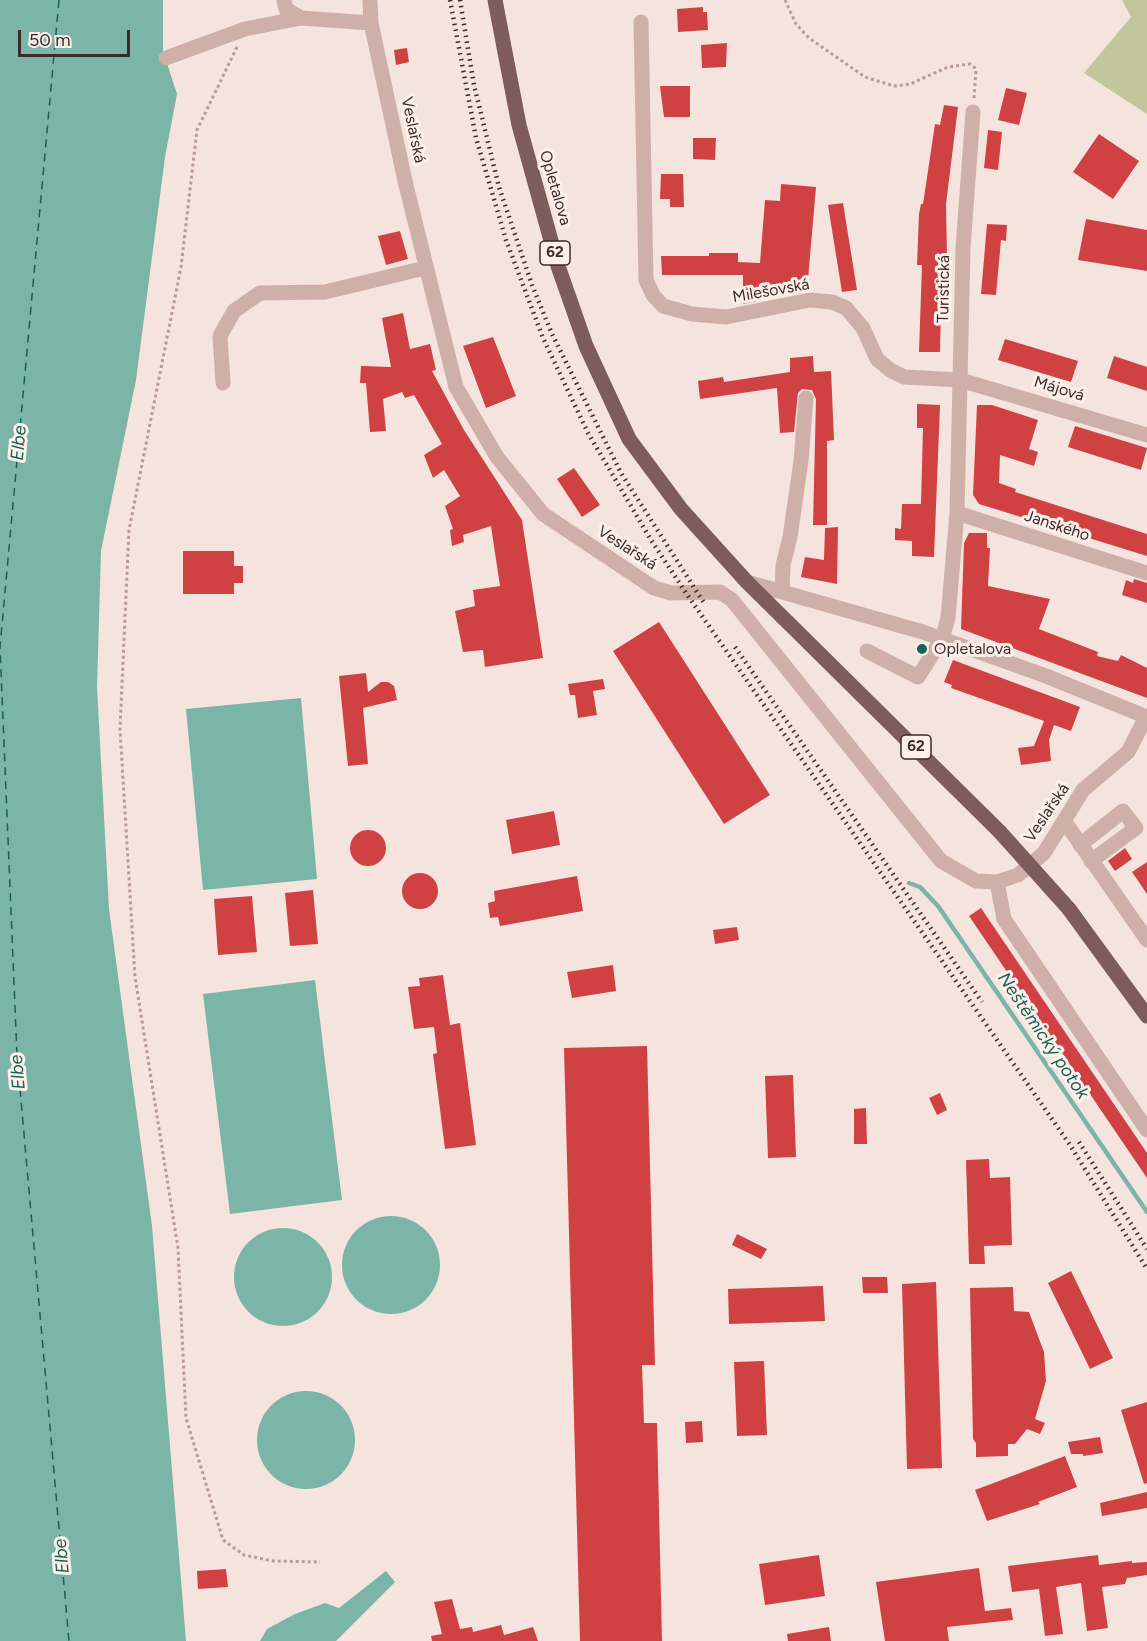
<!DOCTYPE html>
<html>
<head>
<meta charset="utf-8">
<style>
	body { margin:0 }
	#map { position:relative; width:1147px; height:1641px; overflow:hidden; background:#f5e4de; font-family:Figtree,sans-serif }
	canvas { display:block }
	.scale { position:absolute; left:18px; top:30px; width:112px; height:27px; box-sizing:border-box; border:3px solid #3b2a29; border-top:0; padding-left:8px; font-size:18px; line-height:21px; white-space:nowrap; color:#3b2a29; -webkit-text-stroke:4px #fcf0eb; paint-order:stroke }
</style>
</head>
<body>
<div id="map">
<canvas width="1147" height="1641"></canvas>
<div class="scale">50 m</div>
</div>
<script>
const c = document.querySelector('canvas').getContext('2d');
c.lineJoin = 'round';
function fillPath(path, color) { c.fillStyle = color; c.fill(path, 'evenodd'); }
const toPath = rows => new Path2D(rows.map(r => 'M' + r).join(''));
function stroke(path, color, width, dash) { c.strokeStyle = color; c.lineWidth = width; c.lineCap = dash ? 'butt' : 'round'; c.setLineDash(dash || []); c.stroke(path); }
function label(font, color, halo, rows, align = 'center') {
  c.font = font + ' Figtree,sans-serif'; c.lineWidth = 6; c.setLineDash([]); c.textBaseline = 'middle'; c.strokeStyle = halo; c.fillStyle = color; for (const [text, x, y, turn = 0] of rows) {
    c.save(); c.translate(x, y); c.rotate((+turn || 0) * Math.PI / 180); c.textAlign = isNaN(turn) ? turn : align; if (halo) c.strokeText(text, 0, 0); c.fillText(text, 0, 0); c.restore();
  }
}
const green = toPath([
	[1122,0,1147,0,1147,114,1084,73,1131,17]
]);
const water = toPath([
	[0,0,163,0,163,51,177,94,165,157,136,380,101,551,97,687,109,909,152,1226,186,1641,0,1641],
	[301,698,317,879,203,890,186,709],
	[315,980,342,1200,230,1214,203,994],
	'342 1265a49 49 0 1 1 98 0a49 49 0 1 1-98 0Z',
	'234 1277a49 49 0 1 1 98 0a49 49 0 1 1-98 0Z',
	'257 1440a49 49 0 1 1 98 0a49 49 0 1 1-98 0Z',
	[386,1571,395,1582,336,1641,260,1641,267,1629,295,1614,325,1603,339,1608]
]);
const stream = toPath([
	[909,883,920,887,938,906,1147,1212]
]);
const ferry = toPath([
	[59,0,0,647,17,1055,69,1641]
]);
const building = toPath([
	[703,7,703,12,707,12,708,30,678,32,677,9],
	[727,43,726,67,702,68,701,45],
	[407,48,409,62,396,65,394,50],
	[660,86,690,86,690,117,664,117],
	[1006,88,1027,93,1019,125,998,120],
	[944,105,958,107,946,204,947,258,942,258,940,352,919,352,922,265,917,265,919,214,921,204,923,204,935,124,940,125],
	[988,130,1002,132,998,170,984,168],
	[1099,134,1139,161,1113,199,1073,172],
	[693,138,716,138,715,160,693,159],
	[661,174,683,174,684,207,670,207,670,199,660,199],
	[781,184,816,187,807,291,773,289,772,296,757,295,757,301,743,304,743,275,662,275,661,256,709,256,709,253,738,253,738,262,760,263,765,200,780,201],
	[843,203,857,290,842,292,828,205],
	[1086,219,1147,230,1147,271,1078,260],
	[987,224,1007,225,1006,241,1001,240,996,295,981,294],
	[400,231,408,259,386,265,378,236],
	[403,313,410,349,430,344,436,370,432,371,464,430,522,520,543,658,485,667,483,650,463,652,455,611,475,606,473,590,500,586,491,526,463,535,464,542,452,546,450,530,453,529,445,506,460,496,444,470,433,478,424,455,442,444,414,395,405,398,402,392,383,399,386,431,370,432,366,383,360,383,361,366,391,367,382,318],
	[493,337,516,396,486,408,463,346],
	[1005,339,1078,361,1071,382,998,360],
	[813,356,814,372,831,371,834,440,827,441,827,525,813,525,816,399,812,390,802,389,798,393,794,432,780,433,777,388,700,399,698,381,723,377,724,382,790,372,790,358],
	[1114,356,1147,367,1147,391,1107,378],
	[917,404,940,405,934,557,912,556,912,541,895,540,895,528,901,529,902,504,921,504,923,428,917,428],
	[977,405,992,405,1038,420,1029,449,1038,452,1034,466,1000,455,999,483,1016,489,1015,492,1147,534,1147,556,979,504,973,495],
	[1075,426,1147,448,1141,470,1068,447],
	[574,468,600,505,582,517,557,479],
	[838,527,837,584,801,577,805,557,824,560,825,528],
	[969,533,987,533,987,548,990,548,988,586,1050,599,1039,629,1098,652,1097,656,1118,661,1121,655,1147,668,1147,698,961,629,964,543],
	[183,551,234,551,234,566,243,566,243,583,234,583,234,594,183,594],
	[1134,579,1147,583,1147,603,1122,595,1126,580,1133,583],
	[659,622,770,795,724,824,613,651],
	[953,660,1080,707,1071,731,1054,725,1049,740,1051,761,1021,765,1018,748,1034,746,1044,721,951,688,952,685,944,682],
	[366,673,368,692,381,682,388,682,394,686,397,700,363,708,368,764,348,766,339,676],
	[603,679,605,689,593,691,597,715,578,718,575,695,570,695,568,684],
	[554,811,560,845,512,854,506,820],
	'350 848a18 18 0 1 1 36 0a18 18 0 1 1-36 0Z',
	[1125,848,1132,859,1115,871,1108,861],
	[1147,862,1147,894,1132,872],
	'402 891a18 18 0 1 1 36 0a18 18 0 1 1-36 0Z',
	[577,876,583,911,500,926,498,917,490,918,488,903,495,901,494,891],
	[313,890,318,944,290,946,285,893],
	[252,896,257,952,218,955,214,899],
	[981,908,1147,1153,1147,1178,969,916],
	[737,927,739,940,715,944,713,930],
	[613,965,616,991,572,998,567,972],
	[443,975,450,1025,460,1023,476,1145,445,1149,433,1054,437,1053,434,1027,414,1029,408,987,420,986,419,978],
	[647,1046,655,1365,642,1365,644,1423,657,1423,662,1641,580,1641,564,1048],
	[793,1075,796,1157,768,1158,765,1076],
	[940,1093,947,1110,937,1115,929,1098],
	[866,1108,867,1144,854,1144,854,1109],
	[989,1159,990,1178,1010,1177,1012,1245,984,1246,985,1264,969,1264,966,1160],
	[737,1234,767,1249,761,1259,732,1245],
	[1071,1271,1113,1358,1090,1369,1048,1283],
	[862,1277,887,1277,888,1293,863,1293],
	[936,1282,942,1468,907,1469,902,1284],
	[823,1286,825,1321,729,1324,728,1289],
	[1013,1287,1014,1311,1029,1312,1044,1352,1046,1381,1035,1419,1045,1423,1040,1434,1027,1429,1015,1444,1008,1444,1008,1456,976,1457,976,1443,973,1439,970,1288],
	[764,1361,767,1435,737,1436,734,1362],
	[1147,1402,1147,1483,1144,1484,1121,1410],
	[702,1421,703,1442,686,1443,685,1422],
	[1100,1437,1103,1453,1083,1456,1083,1454,1071,1454,1068,1442],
	[1065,1456,1077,1487,1038,1502,1040,1504,987,1521,975,1490],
	[1147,1492,1147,1508,1102,1516,1100,1503],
	[819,1555,825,1596,765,1605,759,1564],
	[1098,1555,1099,1565,1132,1561,1132,1563,1147,1562,1147,1575,1127,1578,1125,1584,1102,1587,1108,1628,1087,1631,1081,1583,1056,1587,1063,1634,1045,1636,1039,1589,1012,1592,1008,1566],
	[979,1568,985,1611,1011,1608,1013,1620,947,1627,949,1641,885,1641,876,1582],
	[226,1569,228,1587,198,1589,197,1571],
	[452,1599,460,1629,472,1627,473,1632,501,1625,504,1635,533,1627,538,1641,432,1641,431,1636,442,1634,434,1602],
	[829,1627,831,1641,788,1641,787,1634]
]);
const path = toPath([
	[785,0,796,24,809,38,865,77,894,86,910,84,948,67,970,64,976,69,974,98],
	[237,47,197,130,181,267,129,530,120,729,135,977,178,1248,186,1418,223,1540,244,1555,273,1561,320,1562]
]);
const minor = toPath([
	[284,0,286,9,301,18],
	[370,0,371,23,405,181,456,387,497,457,543,514,654,588,671,593,720,592,732,600,941,861,976,881,997,882,1018,875,1044,853,1083,790,1128,752,1146,717],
	[641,22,646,280,653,295,663,306,692,314,726,317,810,300,832,302,846,308,863,328,877,359,890,370,904,377,960,380,1147,435],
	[166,58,245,29,301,18,371,23],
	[223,383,220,336,234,311,260,293,325,292,425,268],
	[957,513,1147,573],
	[747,582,923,632,1046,676,1147,717],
	[782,592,783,565,790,537,801,461,806,398],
	[867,651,918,677,942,639,948,618,957,513,963,248,973,112],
	[1065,822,1147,940],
	[1080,845,1123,811,1136,828,1091,861],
	[997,882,1004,919,1147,1130]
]);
const major = toPath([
	[495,0,519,125,558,266,586,346,629,439,681,509,747,582,1000,832],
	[1069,909,1147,1016]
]);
const rail = toPath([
	[450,0,476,138,506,240,543,338,588,433,651,540,686,593,1070,1145,1147,1269],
	[460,0,474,85,499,187,532,285,552,334,621,473,704,603],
	[735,647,982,1002],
	[1079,1142,1147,1249]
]);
const majorBridge = toPath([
	[1000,832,1069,909]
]);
const markers = [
	[922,649,6,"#1a6154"]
];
const shields = [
	[555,253,30],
	[916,747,30]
];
const shieldNames = [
	["62",555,253],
	["62",916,747]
];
const streetNames = [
	["Veslařská",413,130,78],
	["Opletalova",555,188,74],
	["Turistická",944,289,-89],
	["Milešovská",771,291,-10],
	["Májová",1059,389,17],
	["Janského",1057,526,18],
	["Veslařská",627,548,33],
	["Veslařská",1047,813,-56]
];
const poiNames = [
	["Opletalova",934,649]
];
const waterNames = [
	["Elbe",19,443,-85],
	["Neštěmický potok",1043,1036,56],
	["Elbe",18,1072,-95],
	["Elbe",62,1556,-95]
];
fillPath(green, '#c2c69c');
fillPath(water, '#7ab5a8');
stroke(stream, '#7ab5a8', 4.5);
stroke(ferry, '#1a6154', 1.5, [8, 6]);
fillPath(building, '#d04143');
stroke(path, '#bb9a93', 3, [3, 3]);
stroke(minor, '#ceb0a9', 15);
stroke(major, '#7e5c59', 15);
stroke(rail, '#3b2a29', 4.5, [1.5, 4.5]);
stroke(majorBridge, '#7e5c59', 15);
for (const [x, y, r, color] of markers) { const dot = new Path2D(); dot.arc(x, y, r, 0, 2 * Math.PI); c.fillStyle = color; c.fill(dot); stroke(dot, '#fcf0eb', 2); }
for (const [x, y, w] of shields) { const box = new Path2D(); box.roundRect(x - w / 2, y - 12, w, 24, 4.5); c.fillStyle = '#fcf0eb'; c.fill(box); stroke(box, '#3b2a29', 1.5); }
label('bold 15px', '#3b2a29', null, shieldNames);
label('16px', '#3b2a29', '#fcf0eb', streetNames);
label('16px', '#3b2a29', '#fcf0eb', poiNames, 'left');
label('italic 18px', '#1a6154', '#fcf0eb', waterNames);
</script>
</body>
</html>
